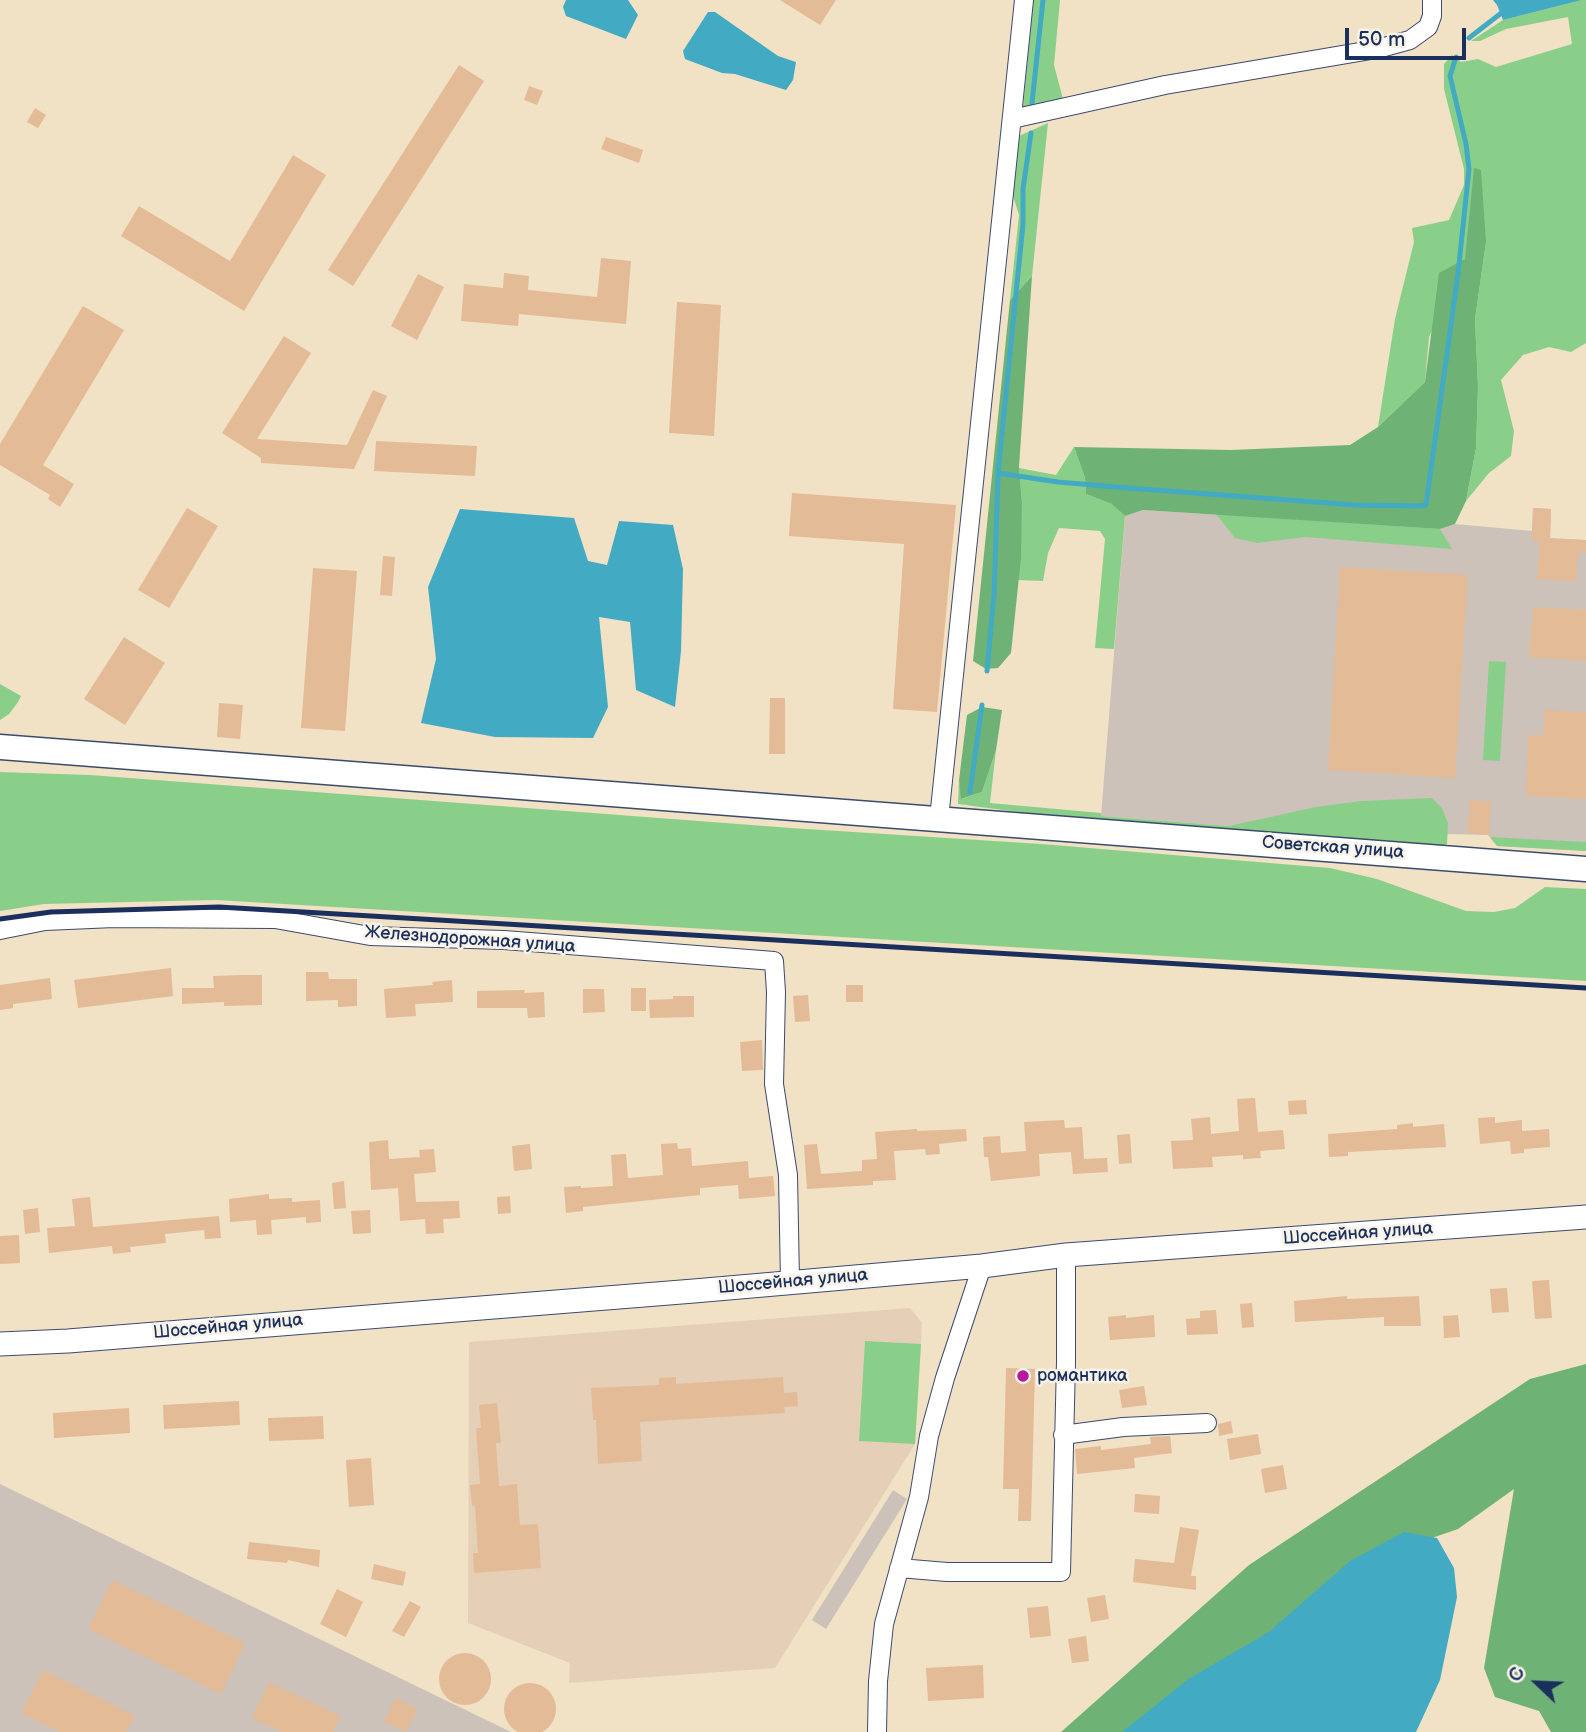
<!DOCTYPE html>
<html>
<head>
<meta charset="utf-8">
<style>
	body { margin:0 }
	#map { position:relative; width:1586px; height:1732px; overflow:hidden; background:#f1e1c5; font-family:"Balsamiq Sans",sans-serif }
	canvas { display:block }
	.north { position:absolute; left:1502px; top:1648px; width:70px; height:70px; -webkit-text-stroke:5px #f7f3e8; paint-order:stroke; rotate:293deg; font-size:19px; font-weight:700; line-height:28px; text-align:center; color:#1b2f5e }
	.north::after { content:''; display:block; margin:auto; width:24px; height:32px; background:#1b2f5e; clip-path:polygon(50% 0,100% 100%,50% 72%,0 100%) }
	.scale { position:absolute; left:1345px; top:28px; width:121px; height:32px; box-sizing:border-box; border:4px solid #1b2f5e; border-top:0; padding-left:9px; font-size:21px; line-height:24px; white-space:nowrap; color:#1b2f5e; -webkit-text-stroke:5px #f7f3e8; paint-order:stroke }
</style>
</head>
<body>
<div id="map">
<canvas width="1586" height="1732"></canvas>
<div class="north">С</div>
<div class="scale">50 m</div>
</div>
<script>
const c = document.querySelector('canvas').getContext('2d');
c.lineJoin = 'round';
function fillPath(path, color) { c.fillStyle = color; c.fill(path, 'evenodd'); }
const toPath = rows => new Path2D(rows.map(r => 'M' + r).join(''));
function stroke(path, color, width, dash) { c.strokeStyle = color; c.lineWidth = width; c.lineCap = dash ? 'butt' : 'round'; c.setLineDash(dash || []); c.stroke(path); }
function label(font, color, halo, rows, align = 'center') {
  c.font = font + ' "Balsamiq Sans",sans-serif'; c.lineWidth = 5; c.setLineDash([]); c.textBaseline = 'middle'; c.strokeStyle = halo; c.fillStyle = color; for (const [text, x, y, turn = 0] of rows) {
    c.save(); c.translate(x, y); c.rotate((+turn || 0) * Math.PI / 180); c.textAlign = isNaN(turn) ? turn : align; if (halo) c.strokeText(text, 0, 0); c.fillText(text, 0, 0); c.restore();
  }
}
const built = toPath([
	[910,1308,922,1323,915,1444,775,1668,569,1683,570,1663,468,1623,469,1342]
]);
const industrial = toPath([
	[1533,508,1551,509,1550,538,1586,540,1586,851,1497,846,1488,835,1449,834,1435,842,1101,816,1125,516,1143,510,1440,529,1455,524,1532,531],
	[0,1484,511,1732,0,1732],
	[893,1490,907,1499,826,1629,812,1620]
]);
const green = toPath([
	[1033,0,1060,0,1054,65,1063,99,1023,108],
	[1582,0,1586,0,1586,343,1571,352,1549,347,1523,355,1501,380,1514,431,1511,456,1489,473,1466,501,1476,448,1478,387,1475,319,1486,242,1465,259,1429,337,1425,382,1378,427,1395,319,1414,242,1412,228,1449,220,1464,185,1464,169,1444,89,1444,64,1452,55,1461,62,1478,59,1496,67,1572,44,1568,17,1506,29,1480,41,1471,41,1503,20],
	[1048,123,1032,276,1010,300,1019,215,1013,196,1019,136],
	[1074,447,1085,478,1086,494,1113,504,1125,516,1114,649,1095,648,1105,539,1100,531,1059,528,1048,553,1043,581,1018,580,1022,503,1019,468,1056,475],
	[1216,514,1440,529,1452,549,1306,537,1257,543,1235,538],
	[1489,661,1506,662,1500,761,1483,760],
	[0,684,21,696,18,702,9,714,0,720],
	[996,750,990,803,1101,813,1101,816,1229,826,1316,807,1361,801,1432,798,1442,808,1448,823,1447,844,1432,849,1055,817,958,804,959,780,962,799,982,792],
	[0,772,90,775,791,828,1041,844,1330,868,1377,879,1466,911,1494,912,1515,908,1545,887,1586,889,1586,981,216,900,44,904,0,911],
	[1490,837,1586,842,1586,851,1497,846],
	[865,1341,921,1344,915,1444,859,1441]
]);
const forest = toPath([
	[1474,168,1481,170,1486,242,1475,319,1478,387,1476,448,1466,501,1455,524,1440,529,1143,510,1125,516,1112,504,1086,494,1085,478,1074,447,1231,450,1350,445,1378,427,1425,382,1439,273,1465,259],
	[1032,276,1019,467,1022,503,1021,558,1011,653,998,668,986,669,973,661,1010,300],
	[982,707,1002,710,996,750,982,792,961,799,959,780,967,715],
	[1586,1364,1586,1732,1551,1732,1539,1711,1495,1697,1484,1668,1514,1489,1458,1529,1388,1553,1141,1732,1061,1732,1249,1565,1530,1379]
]);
const water = toPath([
	[566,0,628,0,638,15,626,39,566,16,563,7],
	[1493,0,1582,0,1503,20,1497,5],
	[708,12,715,12,778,56,796,62,793,80,786,90,735,74,722,73,685,59,683,51],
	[460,509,574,518,588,561,607,565,619,521,673,525,683,569,681,651,675,707,636,690,630,622,599,617,608,707,593,738,495,737,421,723,436,659,428,587],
	[1404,1532,1437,1538,1454,1568,1457,1597,1440,1680,1416,1732,1122,1732,1190,1678,1269,1632,1350,1561]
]);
const stream = toPath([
	[1469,38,1500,14],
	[1032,103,1043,0],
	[998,473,1058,482,1128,488,1355,505,1419,506,1426,505,1458,274,1469,169,1466,144,1450,76,1456,57],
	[987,671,994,595,998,473,1023,224,1023,189,1031,133],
	[970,792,982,705]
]);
const building = toPath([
	[780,0,836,0,820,25],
	[459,65,484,81,353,286,328,270],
	[529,86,543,91,537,105,524,100],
	[35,108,46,115,38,128,27,122],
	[606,137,643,150,639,163,601,149],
	[293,155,326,175,244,311,121,236,139,206,230,261],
	[601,258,631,261,626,324,519,314,518,326,461,321,464,284,503,288,504,273,529,276,528,290,597,297],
	[418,274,444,287,417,340,391,326],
	[677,302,721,305,714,436,669,433],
	[83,306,124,330,43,465,74,484,60,507,48,499,50,495,0,465,0,444],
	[284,336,311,353,257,439,347,445,373,390,387,396,354,469,261,463,261,458,222,433],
	[376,441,477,446,475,476,374,471],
	[792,493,956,505,937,712,893,709,904,544,789,536],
	[187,508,218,526,169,608,138,590],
	[1533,508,1551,509,1550,539,1586,540,1586,553,1578,553,1576,581,1537,579,1540,541,1532,541],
	[383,556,395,557,392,596,380,595],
	[1340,567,1468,575,1455,778,1328,770],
	[313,568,357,571,345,731,301,728],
	[1533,607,1586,610,1586,661,1529,657],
	[124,637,165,663,125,725,84,699],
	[770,698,785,698,785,754,769,754],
	[219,703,243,705,240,739,217,737],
	[1545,710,1586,712,1586,799,1526,796,1528,735,1543,735],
	[1470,800,1491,802,1489,835,1467,833],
	[171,968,173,996,78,1008,74,980],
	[306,972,328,972,329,979,357,979,357,1006,338,1007,338,1000,306,1001],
	[242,975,262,975,262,1005,224,1006,224,1002,182,1004,182,988,214,988,213,976],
	[50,978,52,999,13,1004,13,1008,0,1010,0,985],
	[452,980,453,1002,415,1004,416,1016,386,1018,384,989,433,985,432,982],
	[846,985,863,985,863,1002,846,1002],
	[631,988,646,988,646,1011,631,1011],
	[583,989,604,989,605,1012,583,1013],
	[525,990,524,993,544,992,545,1017,528,1018,527,1008,477,1008,477,991],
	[808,995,810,1021,795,1022,793,996],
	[673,996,694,996,694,1017,650,1018,649,1000,673,999],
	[762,1040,763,1070,742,1071,740,1042],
	[1255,1098,1258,1132,1283,1130,1285,1149,1260,1151,1261,1158,1243,1159,1243,1155,1212,1157,1213,1167,1173,1169,1171,1141,1193,1140,1191,1119,1210,1117,1211,1134,1239,1131,1237,1099],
	[1306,1100,1307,1114,1289,1115,1288,1101],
	[1495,1117,1495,1123,1522,1120,1522,1131,1549,1129,1550,1147,1524,1149,1524,1153,1511,1154,1510,1141,1480,1144,1478,1118],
	[1064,1120,1065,1128,1082,1127,1084,1159,1107,1158,1108,1172,1073,1174,1071,1152,1039,1154,1040,1176,991,1181,988,1157,984,1157,983,1137,1000,1136,1001,1153,1026,1151,1024,1122],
	[1413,1123,1413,1127,1444,1124,1446,1147,1348,1152,1348,1156,1329,1157,1328,1134,1397,1129,1397,1125],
	[917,1129,917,1131,966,1129,967,1141,939,1144,940,1154,926,1155,925,1149,894,1151,896,1180,873,1181,873,1185,807,1189,804,1145,817,1144,821,1174,862,1171,862,1160,877,1159,875,1132],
	[1130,1134,1132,1163,1119,1164,1117,1135],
	[388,1140,389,1159,420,1157,419,1150,434,1149,436,1172,414,1174,416,1202,459,1201,460,1218,443,1219,444,1233,426,1234,425,1219,400,1221,398,1188,371,1190,369,1142],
	[677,1143,678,1149,691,1148,692,1166,748,1161,749,1178,773,1176,775,1196,739,1199,738,1185,700,1188,700,1195,583,1207,583,1211,566,1213,564,1187,581,1186,581,1188,613,1186,611,1155,626,1154,628,1178,663,1175,661,1144],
	[530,1144,532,1169,514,1171,512,1146],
	[344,1181,346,1208,334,1209,332,1183],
	[269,1194,269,1199,292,1198,292,1202,320,1200,321,1222,306,1223,306,1217,271,1220,272,1234,257,1235,256,1220,230,1222,229,1199],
	[510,1196,511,1213,498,1214,497,1197],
	[90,1197,93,1227,219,1216,221,1238,205,1239,204,1230,165,1234,166,1243,130,1247,131,1252,113,1254,112,1246,49,1253,47,1228,75,1226,72,1199],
	[38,1208,40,1232,25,1234,23,1210],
	[370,1210,371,1233,353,1234,351,1211],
	[19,1235,20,1263,0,1264,0,1236],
	[1549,1280,1552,1318,1535,1319,1532,1281],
	[1507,1288,1509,1312,1492,1313,1490,1289],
	[1347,1296,1347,1299,1419,1296,1421,1326,1384,1326,1384,1317,1295,1322,1294,1301],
	[1252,1303,1254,1327,1242,1328,1240,1304],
	[1216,1310,1218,1334,1187,1335,1186,1319,1200,1318,1200,1311],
	[1126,1315,1126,1318,1154,1315,1155,1337,1110,1340,1108,1317],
	[1458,1315,1460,1337,1444,1338,1443,1316],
	[1006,1368,1035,1369,1031,1521,1018,1521,1019,1489,1003,1489],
	[676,1377,676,1384,783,1377,784,1393,797,1392,798,1406,784,1407,785,1413,640,1422,642,1461,598,1464,596,1420,593,1420,591,1388,659,1385,659,1378],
	[1144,1386,1147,1405,1122,1408,1119,1390],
	[239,1401,240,1425,164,1429,163,1405],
	[497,1403,501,1443,496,1443,499,1486,517,1484,520,1525,538,1524,541,1568,474,1573,473,1553,478,1553,475,1506,472,1506,470,1485,480,1484,476,1428,481,1428,479,1405],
	[129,1408,130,1433,54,1438,53,1413],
	[323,1416,324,1439,269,1441,268,1418],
	[1231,1421,1233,1433,1219,1436,1218,1424],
	[1258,1434,1261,1454,1230,1460,1227,1439],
	[1170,1436,1172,1453,1134,1458,1135,1468,1077,1474,1075,1449,1101,1446,1101,1450,1151,1444,1150,1437],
	[371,1458,374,1505,349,1507,346,1460],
	[1283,1465,1287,1489,1265,1493,1261,1469],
	[1135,1494,1160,1496,1159,1514,1134,1512],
	[1180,1527,1199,1530,1191,1576,1196,1576,1196,1590,1133,1582,1135,1559,1174,1563],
	[249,1542,320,1550,319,1567,288,1560,287,1563,247,1559],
	[374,1564,406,1572,403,1586,371,1579],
	[112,1580,245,1643,221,1694,88,1629],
	[337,1589,363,1602,346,1637,320,1624],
	[1105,1595,1109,1619,1091,1622,1087,1598],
	[410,1601,421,1607,404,1637,392,1631],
	[1048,1606,1051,1636,1030,1638,1027,1608],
	[1086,1636,1089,1661,1072,1663,1068,1639],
	'439 1679a26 26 0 1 1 52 0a26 26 0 1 1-52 0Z',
	[983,1665,984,1698,928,1701,926,1668],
	[43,1670,135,1716,126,1732,60,1732,21,1713],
	[269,1682,340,1716,333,1732,282,1732,252,1718],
	'504 1709a26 26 0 1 1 52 0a26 26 0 1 1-52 0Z',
	[396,1698,417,1710,406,1732,384,1721]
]);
const minor = toPath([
	[1012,119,1165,85,1377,49,1410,40,1428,27,1432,16,1432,0],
	[939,819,1024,0],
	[0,930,45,921,114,918,275,919,370,936,504,940,774,961,776,992,774,1084,788,1175,790,1281],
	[1063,1435,1123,1427,1207,1423],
	[899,1568,947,1572,1061,1572,1066,1362,1066,1255],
	[877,1732,878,1681,884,1624,919,1497,929,1436,945,1378,982,1266]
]);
const tertiary = toPath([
	[0,1344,68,1341,694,1291,982,1266,1066,1255,1586,1217]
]);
const secondary = toPath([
	[0,747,1586,869]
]);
const rail = toPath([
	[0,919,51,912,219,907,1586,988]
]);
const markers = [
	[1023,1376,7,"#b5179e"]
];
const streetNames = [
	["Советская улица",1333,848,4],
	["Железнодорожная улица",470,940,4],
	["Шоссейная улица",1358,1234,-4],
	["Шоссейная улица",793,1282,-5],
	["Шоссейная улица",228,1327,-5]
];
const poiNames = [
	["романтика",1037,1376]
];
fillPath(built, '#e5d0b7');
fillPath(industrial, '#ccc2b9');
fillPath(green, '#8acf89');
fillPath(forest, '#6fb275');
fillPath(water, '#42aac2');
stroke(stream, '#42aac2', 5);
fillPath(building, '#e3bb97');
stroke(minor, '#3b4a6d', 20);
stroke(tertiary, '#3b4a6d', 25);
stroke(secondary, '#3b4a6d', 27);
stroke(minor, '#fff', 18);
stroke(tertiary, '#fff', 23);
stroke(secondary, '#fff', 24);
stroke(rail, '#1b2f5e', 5);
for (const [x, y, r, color] of markers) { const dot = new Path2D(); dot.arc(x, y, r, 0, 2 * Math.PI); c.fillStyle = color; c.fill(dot); stroke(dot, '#f7f3e8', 2.5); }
label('18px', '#1b2f5e', '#f7f3e8', streetNames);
label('18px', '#1b2f5e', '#f7f3e8', poiNames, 'left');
</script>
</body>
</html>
